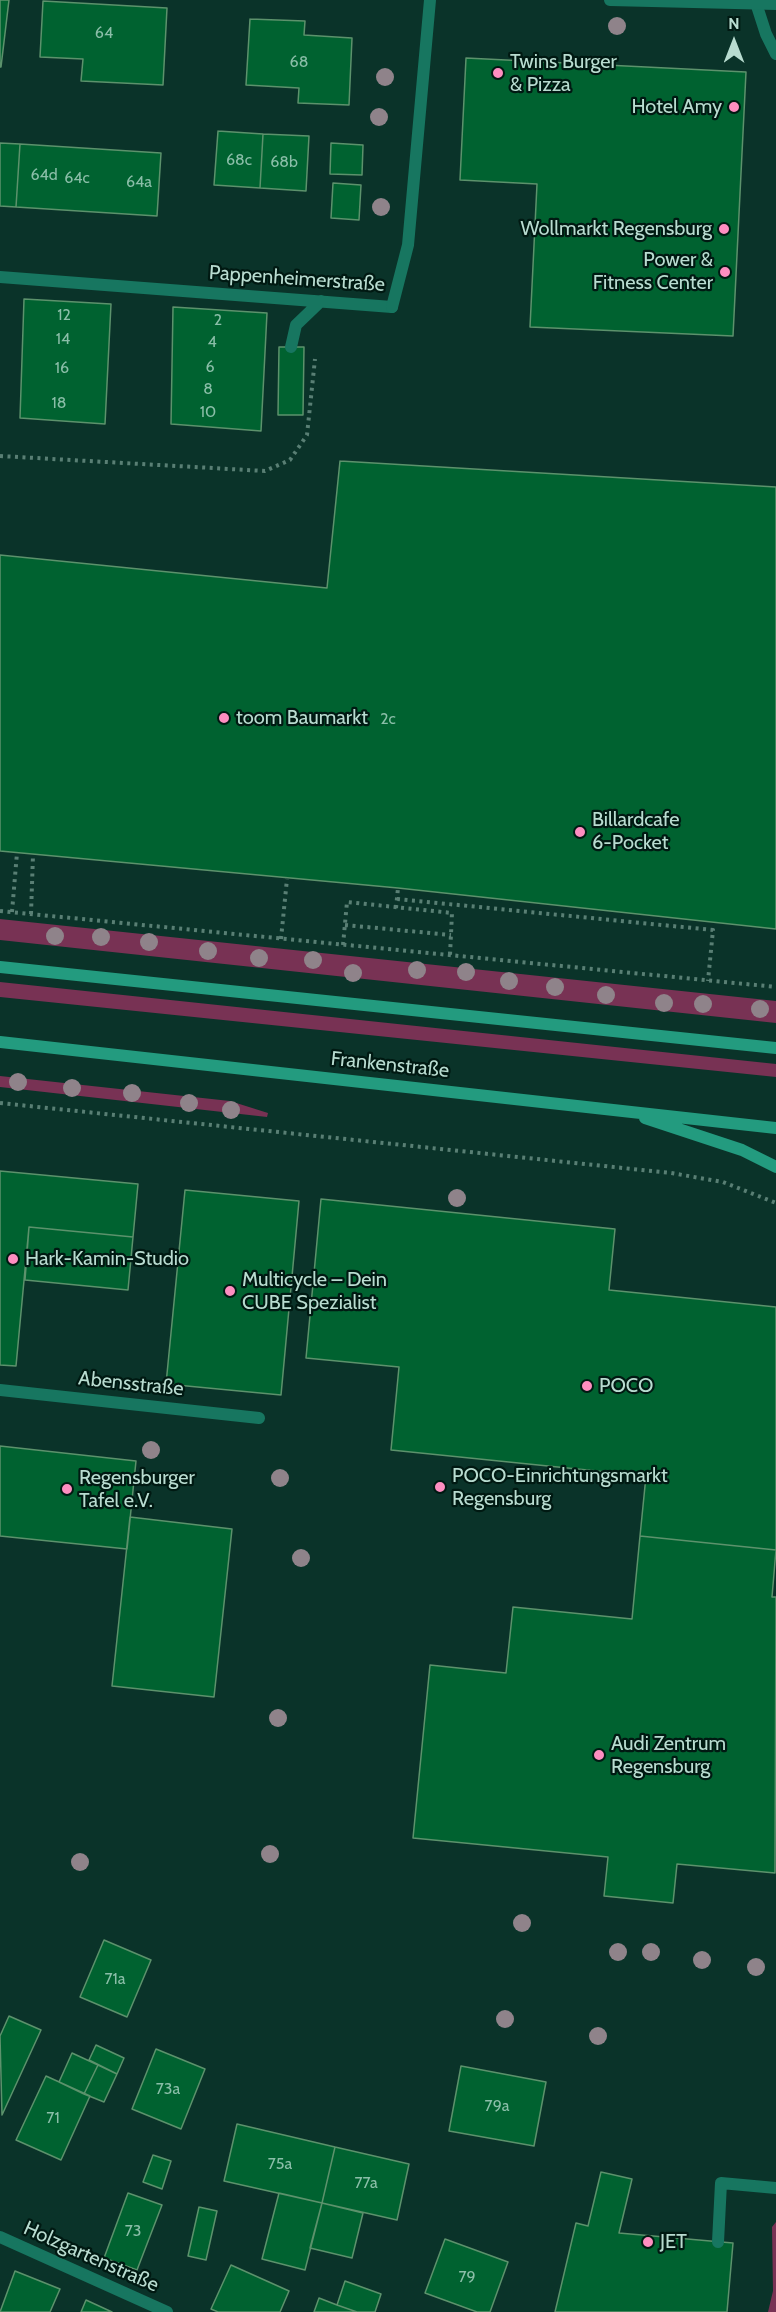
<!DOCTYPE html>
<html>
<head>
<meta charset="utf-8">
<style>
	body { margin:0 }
	#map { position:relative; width:776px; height:2312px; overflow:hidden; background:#0a3329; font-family:Cabin,sans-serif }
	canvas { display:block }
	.north { position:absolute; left:704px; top:12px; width:60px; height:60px; -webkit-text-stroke:4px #001912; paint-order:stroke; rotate:0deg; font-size:16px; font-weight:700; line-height:24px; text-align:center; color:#b8dcd0 }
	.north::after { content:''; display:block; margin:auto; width:21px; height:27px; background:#b8dcd0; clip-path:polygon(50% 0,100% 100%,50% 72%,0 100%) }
</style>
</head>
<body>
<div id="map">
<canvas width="776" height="2312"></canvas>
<div class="north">N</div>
</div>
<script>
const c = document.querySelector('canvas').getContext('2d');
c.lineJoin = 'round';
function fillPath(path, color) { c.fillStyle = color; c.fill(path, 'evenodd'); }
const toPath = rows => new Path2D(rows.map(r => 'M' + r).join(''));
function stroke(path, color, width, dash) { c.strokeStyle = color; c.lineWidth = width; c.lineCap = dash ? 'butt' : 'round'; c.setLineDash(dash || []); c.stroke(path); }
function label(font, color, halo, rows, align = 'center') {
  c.font = font + ' Cabin,sans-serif'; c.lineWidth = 4.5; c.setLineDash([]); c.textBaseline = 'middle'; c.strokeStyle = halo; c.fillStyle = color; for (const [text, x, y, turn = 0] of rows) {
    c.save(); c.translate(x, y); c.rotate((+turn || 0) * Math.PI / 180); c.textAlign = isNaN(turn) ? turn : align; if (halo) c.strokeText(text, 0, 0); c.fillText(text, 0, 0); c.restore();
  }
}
const green = toPath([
	[0,919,776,1001,776,1023,0,940],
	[0,982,776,1064,776,1077,0,997],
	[0,1076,230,1101,268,1113,267,1117,0,1087],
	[776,2222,776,2312,768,2312,773,2291,772,2227]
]);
const building = toPath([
	[0,0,9,0,1,67,0,67,0,0],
	[43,1,167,8,163,85,81,81,83,59,40,57,43,1],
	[250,19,305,21,304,35,352,38,349,105,298,103,299,88,246,85,250,19],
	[466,58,746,72,733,336,530,327,537,184,460,180,466,58],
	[218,131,263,134,260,188,214,185,218,131],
	[263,134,309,136,306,191,260,188,263,134],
	[0,143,20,144,16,207,0,206,0,143],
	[331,143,363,145,362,175,330,174,331,143],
	[20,144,161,153,157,216,16,207,20,144],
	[333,183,361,185,359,220,331,218,333,183],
	[24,299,111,304,105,424,20,418,24,299],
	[173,307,267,313,261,431,171,424,173,307],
	[279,347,304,347,303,415,278,415,279,347],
	[340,461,776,487,776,929,398,888,0,851,0,555,327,588,340,461],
	[0,1171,138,1184,133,1237,29,1227,16,1366,0,1365,0,1171],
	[185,1190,299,1201,281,1395,166,1384,185,1190],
	[321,1199,615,1229,609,1290,776,1307,776,1550,640,1536,646,1476,391,1450,399,1367,306,1358,321,1199],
	[29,1227,133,1237,128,1290,25,1280,29,1227],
	[0,1446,136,1461,127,1549,0,1536,0,1446],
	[130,1517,232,1529,214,1697,112,1686,130,1517],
	[640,1536,776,1550,772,1597,776,1597,775,1873,677,1864,673,1903,604,1896,608,1857,413,1838,430,1665,506,1673,513,1607,632,1619,640,1536],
	[104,1940,151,1960,127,2017,80,1997,104,1940],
	[9,2016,41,2030,2,2115,0,2036,9,2016],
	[96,2045,124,2058,117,2074,89,2060,96,2045],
	[156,2049,205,2069,181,2129,132,2109,156,2049],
	[72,2053,98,2065,84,2094,59,2082,72,2053],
	[98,2065,117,2074,104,2102,84,2094,98,2065],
	[461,2066,546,2082,534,2146,449,2131,461,2066],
	[46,2076,90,2096,61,2160,16,2140,46,2076],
	[237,2124,335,2147,322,2203,224,2181,237,2124],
	[335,2147,409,2164,397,2220,322,2203,335,2147],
	[153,2155,171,2161,162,2189,143,2182,153,2155],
	[601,2172,632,2179,619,2233,733,2243,727,2312,555,2312,576,2223,588,2226,601,2172],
	[128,2193,162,2205,137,2270,104,2258,128,2193],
	[279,2193,322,2203,305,2270,262,2259,279,2193],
	[322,2203,363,2213,352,2258,310,2248,322,2203],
	[199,2207,217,2211,206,2260,188,2256,199,2207],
	[445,2239,508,2262,490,2312,477,2312,425,2293,445,2239],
	[231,2265,289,2291,280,2312,218,2312,211,2309,231,2265],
	[15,2271,60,2289,50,2312,0,2312,15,2271],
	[345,2281,381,2294,375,2312,357,2312,337,2305,345,2281],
	[319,2298,337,2305,357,2312,314,2312,319,2298],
	[86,2300,112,2312,81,2312,86,2300]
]);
const path = toPath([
	[0,456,265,471,290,460,307,435,315,359],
	[397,899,713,930,708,981],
	[396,908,398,888],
	[0,911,776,987],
	[12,912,17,853],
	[31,914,33,855],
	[345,925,451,935],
	[281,939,287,879],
	[343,945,347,902,452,913,450,955],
	[0,1103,671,1173,723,1182,776,1203]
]);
const service = toPath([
	[756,3,766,34,776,54],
	[0,277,392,307],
	[291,347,296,325,321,301],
	[718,2242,721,2183,776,2188]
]);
const minor = toPath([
	[392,307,408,245,430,0],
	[0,1390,259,1418],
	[0,2237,167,2312]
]);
const tertiary = toPath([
	[610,0,776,4]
]);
const secondary = toPath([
	[0,967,776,1048],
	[0,1042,776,1128],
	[645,1118,742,1150,776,1167]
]);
const trees = [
	[617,26],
	[385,77],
	[379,117],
	[381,207],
	[55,936],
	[101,937],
	[149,942],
	[208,951],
	[259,958],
	[313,960],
	[417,970],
	[466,972],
	[353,973],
	[509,981],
	[555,987],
	[606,995],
	[664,1003],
	[703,1004],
	[760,1009],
	[18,1082],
	[72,1088],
	[132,1093],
	[189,1103],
	[231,1110],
	[457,1198],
	[151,1450],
	[280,1478],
	[301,1558],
	[278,1718],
	[270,1854],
	[80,1862],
	[522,1923],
	[618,1952],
	[651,1952],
	[702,1960],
	[756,1967],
	[505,2019],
	[598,2036]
];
const markers = [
	[498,73,6,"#fd8ec0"],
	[734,107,6,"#fd8ec0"],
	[724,229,6,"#fd8ec0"],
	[725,272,6,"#fd8ec0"],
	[224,718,6,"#fd8ec0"],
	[580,832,6,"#fd8ec0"],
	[13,1259,6,"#fd8ec0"],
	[230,1291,6,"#fd8ec0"],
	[587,1386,6,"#fd8ec0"],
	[440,1487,6,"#fd8ec0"],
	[67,1489,6,"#fd8ec0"],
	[599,1755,6,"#fd8ec0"],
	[648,2242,6,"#fd8ec0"]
];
const numberNames = [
	["64",104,33],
	["68",299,62],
	["68c",239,160],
	["68b",284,162],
	["64d",44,175],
	["64c",77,178],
	["64a",139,182],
	["12",64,315],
	["2",218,320],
	["14",63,339],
	["4",212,342],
	["6",210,367],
	["16",62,368],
	["8",208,389],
	["18",59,403],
	["10",208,412],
	["2c",388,719],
	["71a",115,1979],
	["73a",168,2089],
	["79a",497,2106],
	["71",53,2118],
	["75a",280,2164],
	["77a",366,2183],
	["73",133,2231],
	["79",467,2277]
];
const poiNames = [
	["Twins Burger",510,62],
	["& Pizza",510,85],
	["Hotel Amy",722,107,"right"],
	["Wollmarkt Regensburg",712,229,"right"],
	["Power &",713,260,"right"],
	["Fitness Center",713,283,"right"],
	["toom Baumarkt",236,718],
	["Billardcafe",592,820],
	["6-Pocket",592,843],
	["Hark-Kamin-Studio",25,1259],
	["Multicycle – Dein",242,1280],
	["CUBE Spezialist",242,1303],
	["POCO",599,1386],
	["POCO-Einrichtungsmarkt",452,1476],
	["Regensburg",452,1499],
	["Regensburger",79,1478],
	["Tafel e.V.",79,1501],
	["Audi Zentrum",611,1744],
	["Regensburg",611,1767],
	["JET",660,2242]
];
const streetNames = [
	["Pappenheimerstraße",297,279,4],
	["Frankenstraße",390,1065,6],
	["Abensstraße",131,1384,6],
	["Holzgartenstraße",91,2257,24]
];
fillPath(green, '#783254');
fillPath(building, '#006230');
stroke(building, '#5c926c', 1.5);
stroke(path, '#597f74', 4, [3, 4.5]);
stroke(service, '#177660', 12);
stroke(minor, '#177660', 12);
stroke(tertiary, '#177660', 12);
stroke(secondary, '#239b7f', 12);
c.fillStyle = '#8f838a';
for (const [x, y] of trees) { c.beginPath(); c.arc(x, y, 9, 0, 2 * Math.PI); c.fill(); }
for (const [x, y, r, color] of markers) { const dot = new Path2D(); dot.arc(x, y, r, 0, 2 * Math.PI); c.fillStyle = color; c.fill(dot); stroke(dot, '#001912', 2); }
label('16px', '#8abea8', null, numberNames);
label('20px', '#b8dcd0', '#001912', poiNames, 'left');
label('20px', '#b8dcd0', '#001912', streetNames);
</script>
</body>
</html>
